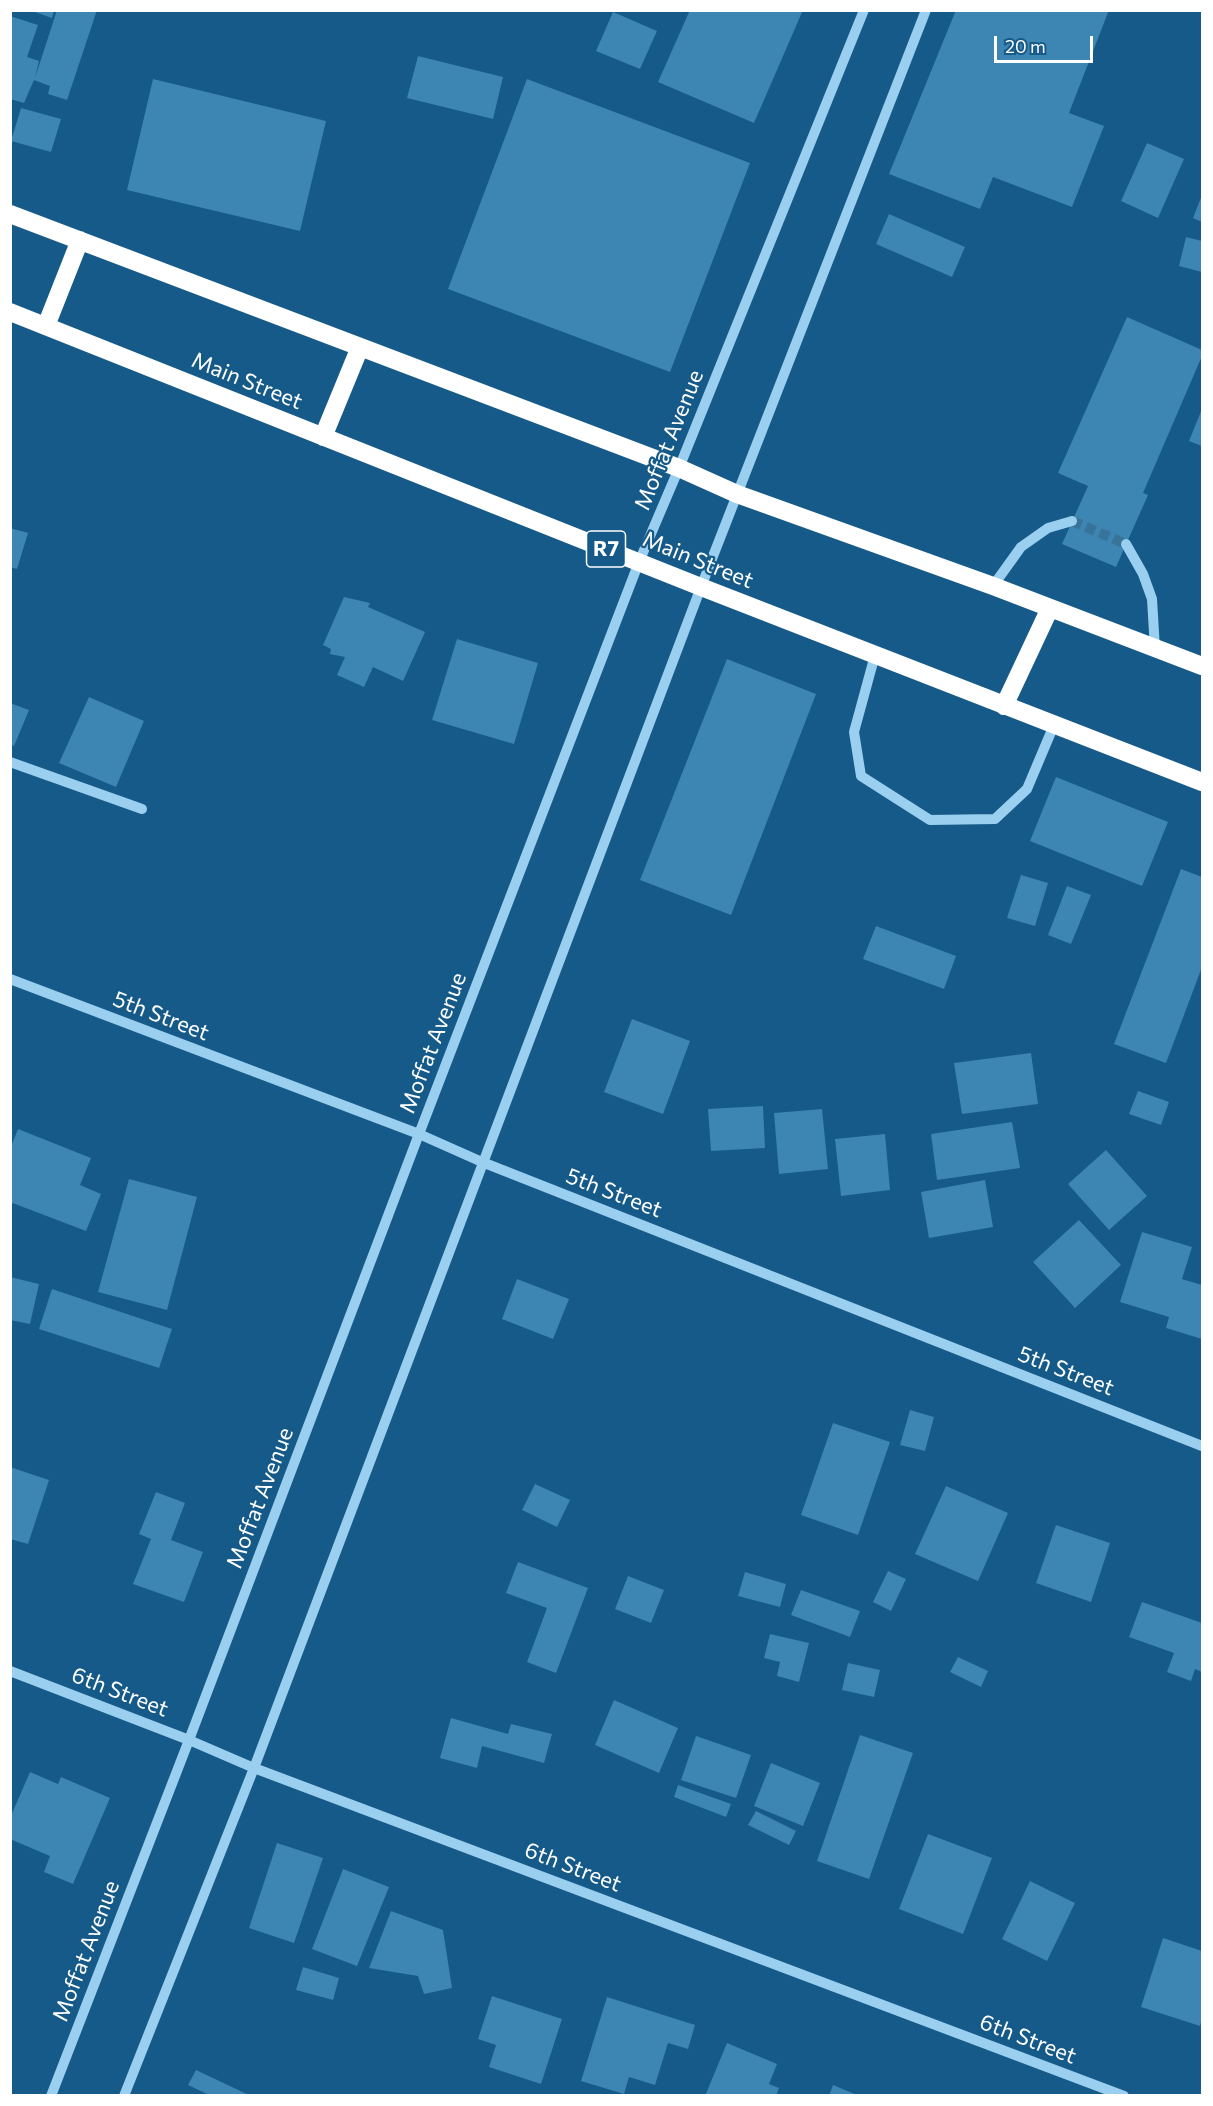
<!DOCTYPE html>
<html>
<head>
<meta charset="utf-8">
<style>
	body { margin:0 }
	#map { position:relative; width:1213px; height:2106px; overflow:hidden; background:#155a88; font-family:Commissioner,sans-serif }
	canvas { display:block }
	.frame { position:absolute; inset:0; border:12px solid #fff; pointer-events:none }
	.scale { position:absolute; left:994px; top:36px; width:99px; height:27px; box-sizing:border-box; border:3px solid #fff; border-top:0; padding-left:8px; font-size:18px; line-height:21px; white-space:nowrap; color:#fff; -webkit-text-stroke:4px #155a88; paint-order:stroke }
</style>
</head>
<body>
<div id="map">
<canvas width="1213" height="2106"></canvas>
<div class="frame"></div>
<div class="scale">20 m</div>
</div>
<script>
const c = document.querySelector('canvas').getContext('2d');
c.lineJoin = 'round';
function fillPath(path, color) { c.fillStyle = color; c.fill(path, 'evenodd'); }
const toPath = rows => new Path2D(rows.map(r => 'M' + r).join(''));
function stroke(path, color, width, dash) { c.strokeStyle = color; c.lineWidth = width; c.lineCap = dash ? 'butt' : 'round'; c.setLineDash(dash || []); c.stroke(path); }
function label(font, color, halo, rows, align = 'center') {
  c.font = font + ' Commissioner,sans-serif'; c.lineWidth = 4.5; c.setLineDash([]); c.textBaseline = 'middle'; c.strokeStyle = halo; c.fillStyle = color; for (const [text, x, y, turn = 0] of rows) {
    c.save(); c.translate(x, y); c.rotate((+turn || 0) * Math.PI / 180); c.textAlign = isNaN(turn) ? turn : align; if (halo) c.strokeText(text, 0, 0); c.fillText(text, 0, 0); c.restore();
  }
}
const building = toPath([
	[29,10,54,10,52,18],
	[57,10,97,10,67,100,48,94,50,86,34,80,24,103,10,99,10,16,38,25,27,57,39,61,35,78],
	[690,10,803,10,754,123,658,82],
	[956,10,1109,10,1069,113,1104,126,1072,207,993,177,980,209,889,174],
	[613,12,657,31,640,69,596,51],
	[418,56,503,77,493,119,407,98],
	[153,79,326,121,300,231,127,190],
	[527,79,750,163,670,372,448,289],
	[21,108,61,119,51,152,11,141],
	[1147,143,1184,159,1158,218,1121,201],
	[1202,195,1202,222,1193,218],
	[889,214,965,247,952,277,876,244],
	[1186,237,1202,241,1202,272,1179,266],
	[1127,317,1202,350,1202,356,1143,493,1148,495,1116,567,1062,544,1088,486,1058,473],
	[1202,409,1202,446,1189,441],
	[10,528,28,533,17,569,10,567],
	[344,597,370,603,368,607,425,632,403,681,373,667,364,687,337,675,345,657,330,654,331,649,323,645],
	[457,639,538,663,514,744,432,720],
	[727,659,816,694,731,915,640,880],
	[89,697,144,721,116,787,59,763],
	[10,703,29,710,14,746,10,744],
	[1056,777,1168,822,1142,886,1030,841],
	[1181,869,1202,877,1202,967,1166,1063,1114,1044],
	[1021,875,1048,883,1035,926,1007,918],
	[1067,886,1091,895,1071,944,1048,935],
	[876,926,956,956,944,989,863,959],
	[632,1019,690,1041,663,1114,604,1092],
	[1031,1053,1038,1104,962,1114,954,1063],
	[1138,1091,1169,1102,1161,1125,1129,1114],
	[763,1106,765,1148,711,1151,708,1109],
	[822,1109,828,1169,779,1174,774,1113],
	[1012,1122,1020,1168,937,1180,931,1134],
	[18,1129,91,1158,80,1185,101,1194,86,1231,10,1202,10,1149],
	[885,1134,890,1190,841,1196,835,1139],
	[1106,1150,1147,1196,1109,1230,1068,1184],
	[129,1179,197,1197,167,1310,98,1292],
	[985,1180,993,1227,929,1238,921,1192],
	[1079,1220,1121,1265,1075,1308,1033,1262],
	[1142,1232,1192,1247,1182,1279,1202,1285,1202,1339,1166,1328,1169,1317,1120,1302],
	[10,1277,39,1284,30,1324,10,1320],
	[517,1279,569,1299,553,1339,502,1319],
	[52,1289,172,1329,159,1368,39,1329],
	[910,1410,934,1417,925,1451,900,1445],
	[833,1423,890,1442,858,1535,801,1515],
	[10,1467,49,1480,28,1544,10,1539],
	[535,1484,570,1500,557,1527,522,1510],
	[946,1486,1008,1513,978,1581,915,1554],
	[156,1492,185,1503,171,1540,203,1552,184,1602,133,1584,151,1539,139,1534],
	[1056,1525,1110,1543,1091,1602,1036,1583],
	[518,1562,588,1588,556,1673,527,1662,547,1608,506,1593],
	[888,1571,906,1579,891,1611,873,1602],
	[745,1572,786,1584,780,1607,738,1596],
	[628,1576,664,1590,651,1623,615,1609],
	[801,1590,860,1611,850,1637,791,1615],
	[1142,1602,1202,1623,1202,1672,1195,1669,1191,1681,1167,1672,1174,1653,1129,1637],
	[770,1634,809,1643,799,1682,777,1676,780,1662,764,1658],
	[958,1657,988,1671,981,1687,950,1672],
	[848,1663,880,1670,874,1697,842,1690],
	[614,1700,678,1728,659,1773,595,1745],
	[451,1718,508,1734,511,1724,552,1734,544,1763,482,1746,477,1768,440,1758],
	[860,1735,913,1753,869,1879,817,1861],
	[696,1736,751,1755,736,1798,681,1780],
	[771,1763,820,1783,803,1826,754,1806],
	[30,1772,58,1784,61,1777,110,1798,73,1884,44,1872,50,1856,10,1839,10,1818],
	[678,1785,731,1804,726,1817,674,1797],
	[756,1811,796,1831,789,1845,748,1825],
	[928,1834,992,1858,963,1934,899,1909],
	[277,1843,323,1858,294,1943,249,1928],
	[343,1869,389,1887,357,1966,312,1949],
	[1030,1881,1075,1903,1047,1961,1002,1939],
	[391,1911,443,1930,452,1988,424,1994,418,1976,369,1968],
	[1163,1938,1202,1951,1202,2017,1200,2026,1141,2007],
	[303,1967,339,1978,333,2000,296,1990],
	[492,1996,562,2019,541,2084,489,2067,496,2045,478,2039],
	[607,1997,695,2025,688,2049,668,2043,655,2085,629,2077,624,2094,581,2081],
	[727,2043,777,2064,769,2084,779,2088,776,2096,705,2096],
	[196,2070,251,2096,211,2096,188,2085],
	[833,2085,857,2095,857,2096,829,2096]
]);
const minorTunnel = toPath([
	[1072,521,1126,544]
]);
const minor = toPath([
	[1126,544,1143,574,1152,599,1155,649],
	[993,586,1021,547,1048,528,1072,521],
	[875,655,854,732,861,776,930,820,995,819,1027,789,1054,725],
	[10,762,142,809],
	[10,979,419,1134,482,1162,1202,1446],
	[10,1671,189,1740,254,1768,1124,2096],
	[51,2096,189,1740,419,1134,639,562,679,468,864,10],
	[124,2096,254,1768,701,587,926,10]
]);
const highway = toPath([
	[10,214,679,468,737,494,993,586,1202,666],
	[10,312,701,587,1202,782],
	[46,326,80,240],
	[323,437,360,347],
	[1004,706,1050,608]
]);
const shields = [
	[606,549,39]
];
const shieldNames = [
	["R7",606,549]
];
const streetNames = [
	["Main Street",247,381,22],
	["Moffat Avenue",669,440,-68],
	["Main Street",698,560,22],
	["5th Street",161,1016,21],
	["Moffat Avenue",433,1043,-69],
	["5th Street",614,1193,21],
	["5th Street",1066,1371,21],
	["Moffat Avenue",260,1498,-69],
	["6th Street",120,1692,21],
	["6th Street",573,1867,21],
	["Moffat Avenue",86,1951,-69],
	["6th Street",1028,2039,21]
];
fillPath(building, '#3d85b2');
stroke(minorTunnel, '#38739a', 10, [10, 5]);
stroke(minor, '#9bcfef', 10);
stroke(highway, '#fff', 18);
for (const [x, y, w] of shields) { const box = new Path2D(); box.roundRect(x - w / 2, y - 18, w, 36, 4.5); c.fillStyle = '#155a88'; c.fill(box); stroke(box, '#fff', 1.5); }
label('bold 21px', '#fff', null, shieldNames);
label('22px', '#fff', '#155a88', streetNames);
</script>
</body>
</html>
